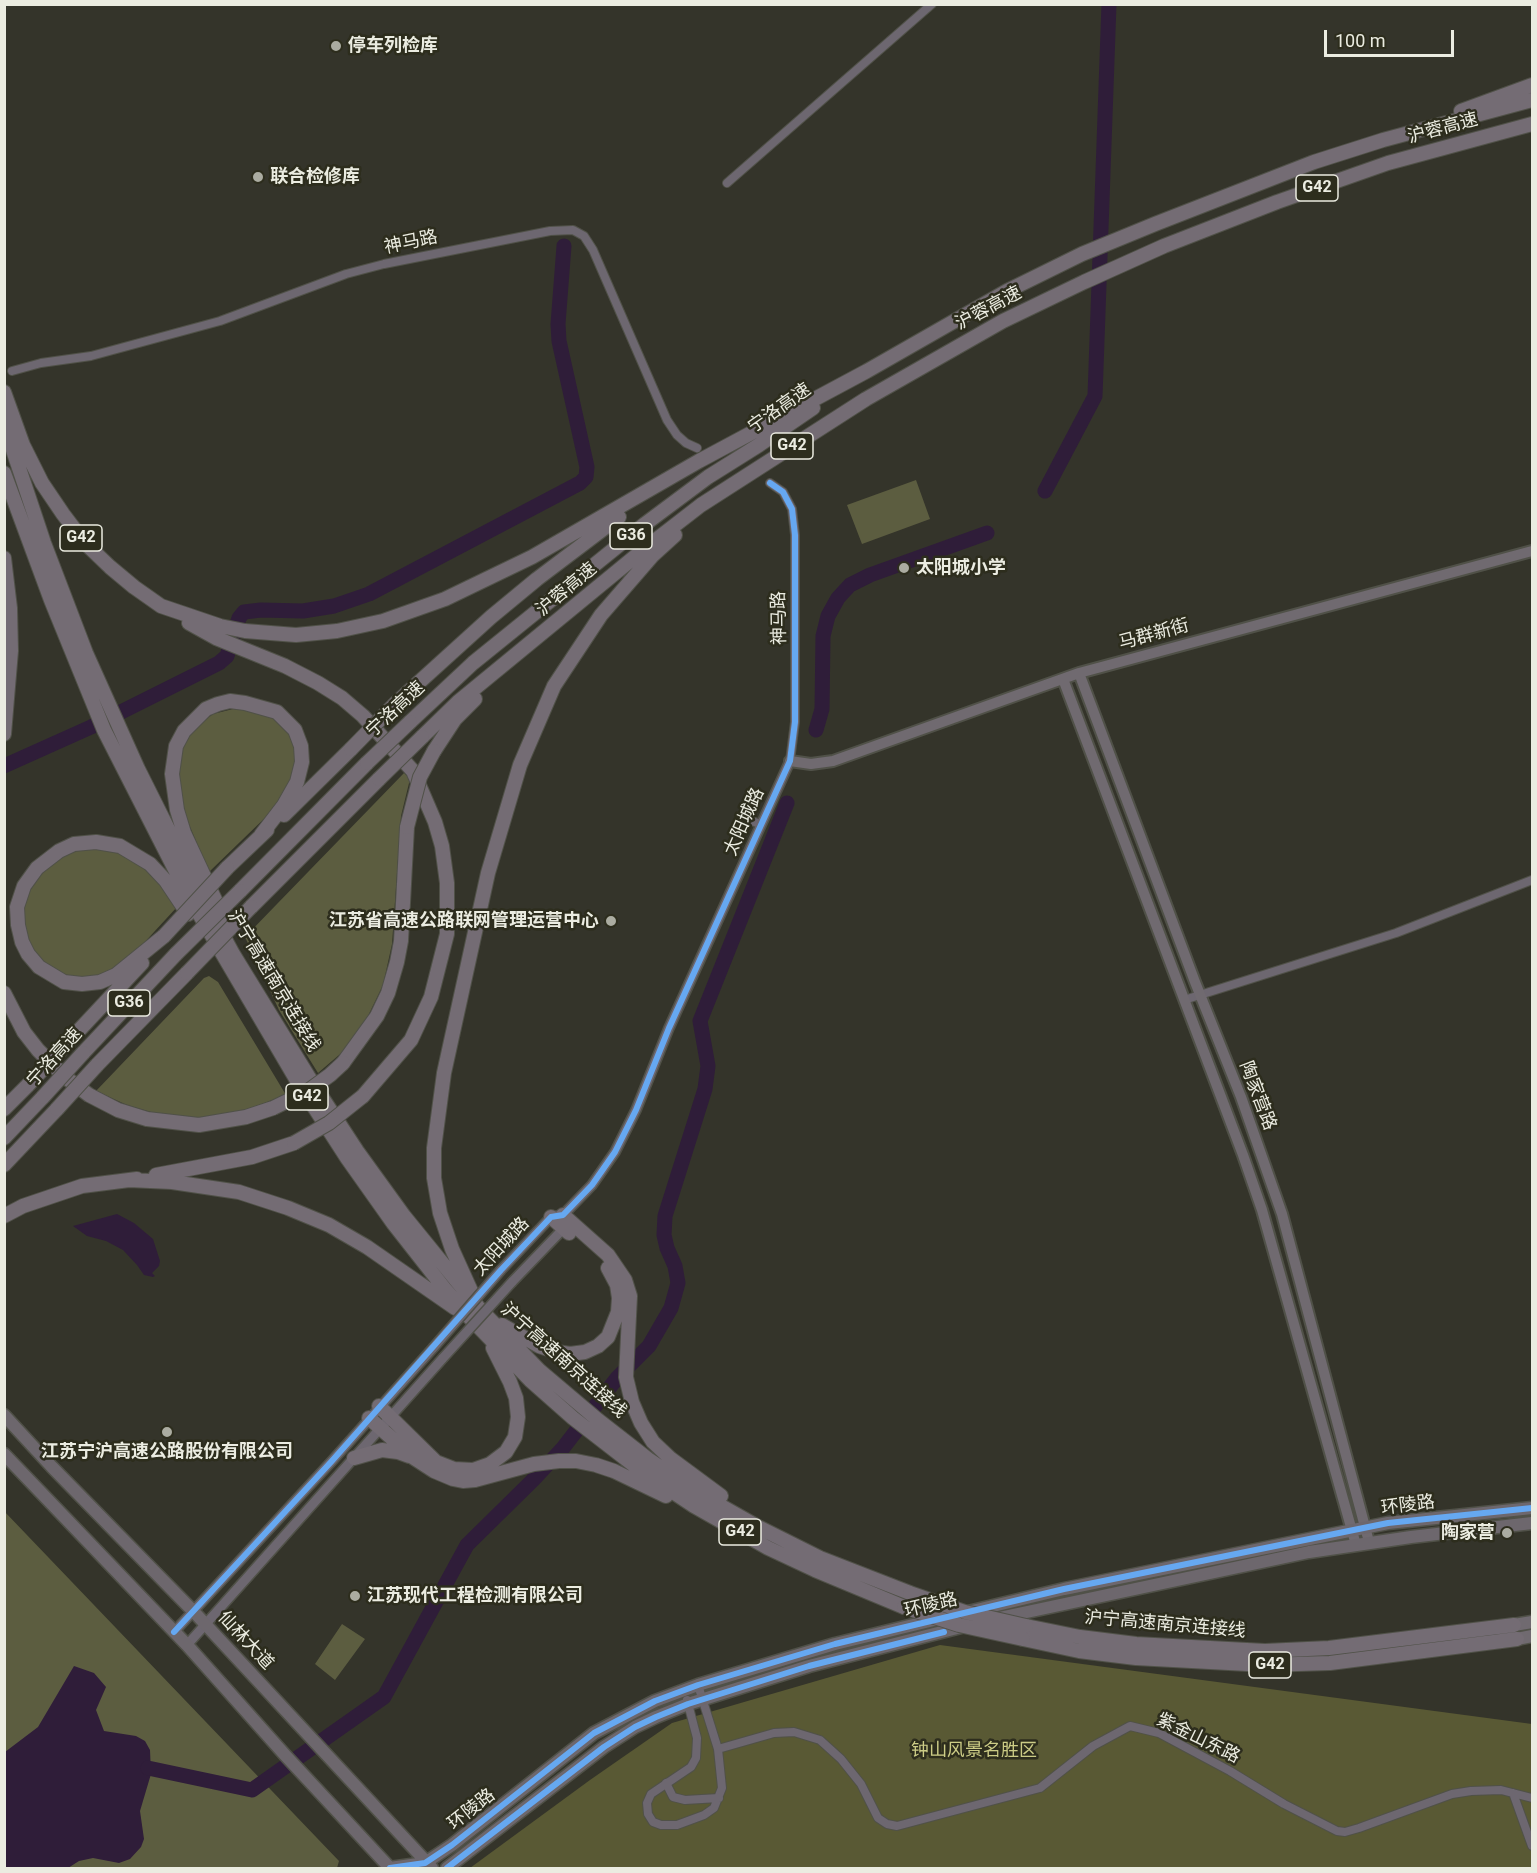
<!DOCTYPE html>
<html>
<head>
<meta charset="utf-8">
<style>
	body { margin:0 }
	#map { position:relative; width:1537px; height:1873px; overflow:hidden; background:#34342a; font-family:Roboto,sans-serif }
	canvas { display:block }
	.frame { position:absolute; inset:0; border:6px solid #ebece1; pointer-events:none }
	.scale { position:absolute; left:1324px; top:30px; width:130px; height:27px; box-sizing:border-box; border:3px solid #ebece1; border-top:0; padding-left:8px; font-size:18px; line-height:21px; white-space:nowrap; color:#ebece1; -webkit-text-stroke:4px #2d2d1d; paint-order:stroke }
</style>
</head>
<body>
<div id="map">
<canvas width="1537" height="1873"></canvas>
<div class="frame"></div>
<div class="scale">100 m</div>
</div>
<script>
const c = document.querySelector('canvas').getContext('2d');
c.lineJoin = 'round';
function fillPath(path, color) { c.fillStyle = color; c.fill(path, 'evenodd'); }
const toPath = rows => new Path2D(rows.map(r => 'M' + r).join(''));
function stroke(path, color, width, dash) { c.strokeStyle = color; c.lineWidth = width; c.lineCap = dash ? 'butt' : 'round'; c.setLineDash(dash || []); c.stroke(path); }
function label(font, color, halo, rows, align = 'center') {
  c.font = font + ' Roboto,"Noto Sans SC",sans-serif'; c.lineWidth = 5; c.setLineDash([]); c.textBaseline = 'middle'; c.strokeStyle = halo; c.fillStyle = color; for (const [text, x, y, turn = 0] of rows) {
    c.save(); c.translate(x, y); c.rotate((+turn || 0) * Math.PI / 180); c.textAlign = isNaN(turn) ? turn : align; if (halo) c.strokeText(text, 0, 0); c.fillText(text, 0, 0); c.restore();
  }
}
const green = toPath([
	[916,480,930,519,862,544,847,505],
	[233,709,255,711,276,719,289,734,295,751,296,768,291,784,272,811,209,872,180,803,176,777,181,748,192,730,213,714],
	[404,773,410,779,401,816,392,944,383,985,368,1016,346,1049,318,1073,279,1010,245,937],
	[97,847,132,855,162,885,177,907,131,957,113,970,93,978,77,979,57,974,40,963,29,945,23,921,23,907,29,889,38,875,65,853,80,848],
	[209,976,218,982,286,1095,243,1111,210,1118,186,1118,161,1115,127,1105,96,1091,204,978],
	[4,1511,339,1861,337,1868,5,1868],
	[342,1624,365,1639,335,1680,315,1664]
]);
const forest = toPath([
	[940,1645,1532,1724,1532,1868,470,1868,590,1780,672,1723]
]);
const water = toPath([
	[117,1214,134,1223,153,1239,160,1261,159,1266,152,1273,155,1276,153,1277,144,1275,137,1265,123,1250,106,1241,87,1236,73,1226],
	[74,1666,94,1673,106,1687,96,1710,104,1731,136,1736,145,1741,150,1750,151,1774,140,1811,144,1839,141,1847,130,1859,119,1863,93,1858,79,1861,68,1868,5,1868,5,1752,38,1727]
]);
const river = toPath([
	[1045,491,1095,396,1109,4],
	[816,730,822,709,823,636,828,616,838,598,850,585,870,575,987,533],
	[4,766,91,727,219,663,227,656,239,618,244,612,261,610,303,611,334,606,369,594,580,483,586,477,587,467,559,341,558,324,564,246],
	[148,1768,252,1790,384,1697,467,1545,534,1479,563,1448,617,1378,649,1346,671,1308,678,1283,675,1266,667,1248,664,1235,665,1216,705,1089,708,1066,700,1021,787,803]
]);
const minor = toPath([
	[727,183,932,4],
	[12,371,41,363,91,356,220,321,346,274,384,264,550,231,573,230,584,236,593,250,667,420,677,435,686,443,697,448],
	[770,483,783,492,792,509,795,535,795,722,790,761],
	[741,817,760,824],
	[1184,1000,1396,933,1532,880],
	[687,1700,697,1738,696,1758,691,1767,651,1794,647,1803,648,1814,653,1822,661,1825,677,1825,704,1815,714,1808,722,1788,718,1749,698,1685],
	[718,1749,774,1733,794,1732,820,1740,841,1759,861,1784,878,1818,887,1824,897,1826,1040,1788,1093,1746,1130,1726,1159,1733,1230,1771,1284,1804,1337,1831,1345,1832,1359,1828,1452,1794,1471,1791,1501,1790,1532,1798],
	[666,1783,673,1797,685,1800,719,1798],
	[1513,1793,1532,1846]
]);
const tertiary = toPath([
	[501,1270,551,1217,563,1215,592,1185,615,1152,636,1110,669,1028,790,761],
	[512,1282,564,1228,563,1224],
	[174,1632,331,1462,433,1348],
	[187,1645,443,1358]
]);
const secondary = toPath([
	[1079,673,1195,982,1241,1097,1282,1214,1369,1542],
	[1063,679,1243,1155,1262,1210,1356,1545],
	[790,761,811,764,833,761,1079,673,1532,551]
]);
const primary = toPath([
	[4,1415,52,1467,194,1612,432,1868],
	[4,1454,187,1645,285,1755,390,1868],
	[968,1612,1064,1589,1388,1523,1532,1508],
	[994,1619,1309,1552,1411,1537,1532,1523],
	[390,1868,425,1863,452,1845,594,1733,655,1701,698,1685,835,1644,942,1618],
	[447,1868,604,1747,635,1727,656,1717,688,1704,809,1666,965,1626]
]);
const trunk = toPath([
	[1514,1625,1532,1622],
	[1517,1639,1532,1636]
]);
const motorway = toPath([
	[1461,111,1532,85],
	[4,392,23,445,42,483,63,514,85,543,110,567,134,587,161,606,220,626,245,631,296,635,337,631,383,621,445,599,532,557,699,461,867,371,1007,291,1082,254,1155,224,1314,162,1383,140,1532,100],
	[4,423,44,543,86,653,138,769,198,889,233,954,308,1076,357,1151,404,1216,478,1307,539,1370,598,1420,648,1459,700,1494,760,1528,820,1558,910,1593],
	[4,473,51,600,104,730,188,895,296,1079,347,1158,393,1223,444,1288,469,1317,530,1380,573,1418,640,1470,694,1506,768,1548,815,1570,904,1607],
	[4,558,10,608,11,651,4,734],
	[189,623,216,638,285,666,318,683,342,698,363,716,413,771,435,822,442,846,447,883,447,934,431,997,411,1040,363,1096],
	[395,704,491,617,537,579,619,517],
	[410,722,473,663,645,524,708,477,759,445,813,408],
	[422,737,458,702,648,546,701,505,866,399,1003,321,1084,282,1164,246,1277,202,1388,163,1532,124],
	[434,751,455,719,475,699],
	[284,815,351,749],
	[227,868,267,830],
	[240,891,367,763],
	[251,907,379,779],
	[224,919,184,833,177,810,172,774,176,746,184,731,206,709,218,704,230,701,245,703,277,712,295,730,301,746,302,762,297,782,284,805,261,835],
	[164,936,116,975,100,982,82,984,64,982,39,967,28,954,22,942,18,925,17,907,24,886,37,868,59,851,74,844,96,842,120,846,150,864,166,881,188,914],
	[4,993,24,1032,38,1050,65,1077,89,1095,118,1110,147,1119,199,1125,246,1117,273,1108],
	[69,1041,142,963],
	[83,1053,176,954],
	[343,1063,377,1016,388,993,397,962,401,941,407,827],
	[97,1065,187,973],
	[4,1109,28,1085],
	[4,1138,43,1097],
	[4,1165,57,1109],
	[156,1175,252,1157,294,1143],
	[129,1180,172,1182,239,1192,288,1208,329,1225,367,1247,455,1308],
	[563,1215,608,1255,625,1280,630,1296,626,1377,632,1402,641,1423,653,1442,671,1459,721,1496],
	[4,1216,23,1206,82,1186,137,1179],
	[551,1217,569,1233],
	[471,1291,452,1249,440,1213,434,1178,434,1148,444,1073,488,873,520,765,554,686,601,615,653,555,675,535],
	[502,1325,539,1346,557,1352,570,1354,585,1352,598,1346,608,1337,618,1312,619,1298,617,1285,608,1268],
	[379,1406,436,1462,454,1469,473,1470,490,1464,506,1452,515,1437,518,1417,516,1398,510,1382,493,1348],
	[369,1418,414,1458,434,1471,453,1479,463,1481,475,1480,534,1464,559,1461,576,1461,596,1465,614,1471,666,1496],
	[354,1458,382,1450,398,1452,409,1456],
	[1026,1626,1080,1637,1136,1644,1265,1651,1329,1648,1514,1625],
	[1023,1639,1079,1651,1136,1658,1266,1665,1330,1663,1517,1639]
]);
const tertiaryBridge = toPath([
	[433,1348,501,1270],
	[443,1358,512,1282]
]);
const motorwayBridge = toPath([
	[351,749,395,704],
	[367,763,410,722],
	[379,779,422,737],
	[407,827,420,777,434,751],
	[164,936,227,868],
	[176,954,240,891],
	[187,973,251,907],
	[28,1085,69,1041],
	[43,1097,83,1053],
	[273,1108,308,1091,330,1075,343,1063],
	[57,1109,97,1065],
	[294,1143,329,1123,363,1096],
	[910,1593,965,1612,1026,1626],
	[904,1607,959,1625,1023,1639]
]);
const cycleway = toPath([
	[174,1632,331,1462,501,1270,551,1217,563,1215,592,1185,615,1152,636,1110,669,1028,790,761,795,722,795,535,792,509,783,492,770,483],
	[390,1868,425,1863,452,1845,594,1733,655,1701,698,1685,835,1644,1064,1589,1388,1523,1532,1508],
	[447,1868,604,1747,635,1727,656,1717,688,1704,809,1666,944,1632]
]);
const markers = [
	[336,46,6,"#abaca1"],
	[258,177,6,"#abaca1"],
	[904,568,6,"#abaca1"],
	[611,921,6,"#abaca1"],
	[167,1432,6,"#abaca1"],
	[1507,1533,6,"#abaca1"],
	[355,1596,6,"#abaca1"]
];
const shields = [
	[1317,188,42],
	[792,446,42],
	[631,536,42],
	[81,538,42],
	[129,1003,42],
	[307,1097,42],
	[740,1532,42],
	[1270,1665,42]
];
const shieldNames = [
	["G42",1317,188],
	["G42",792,446],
	["G36",631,536],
	["G42",81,538],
	["G36",129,1003],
	["G42",307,1097],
	["G42",740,1532],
	["G42",1270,1665]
];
const poiNames = [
	["停车列检库",348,46],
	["联合检修库",270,177],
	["太阳城小学",916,568],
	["江苏省高速公路联网管理运营中心",599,921,"right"],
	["江苏宁沪高速公路股份有限公司",167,1452,"center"],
	["陶家营",1495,1533,"right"],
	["江苏现代工程检测有限公司",367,1596]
];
const streetNames = [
	["沪蓉高速",1443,129,-15],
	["神马路",411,243,-12],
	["沪蓉高速",989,309,-28],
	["宁洛高速",780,409,-35],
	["沪蓉高速",567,590,-40],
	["神马路",780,618,-91],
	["马群新街",1154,635,-15],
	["宁洛高速",396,710,-43],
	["太阳城路",745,822,-66],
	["沪宁高速南京连接线",273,981,59],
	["宁洛高速",55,1058,-48],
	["陶家营路",1257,1096,69],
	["太阳城路",502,1247,-47],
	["沪宁高速南京连接线",563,1361,42],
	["环陵路",1408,1506,-7],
	["环陵路",931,1606,-13],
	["沪宁高速南京连接线",1165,1625,5],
	["仙林大道",245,1641,47],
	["紫金山东路",1198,1739,26],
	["环陵路",472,1810,-38]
];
const parkNames = [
	["钟山风景名胜区",974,1751]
];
fillPath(green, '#5c5d40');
fillPath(forest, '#595934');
fillPath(water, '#2f1d39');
stroke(river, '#2f1d39', 15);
stroke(minor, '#505148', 10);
stroke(tertiary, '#505148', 12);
stroke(secondary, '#505148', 14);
stroke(primary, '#505148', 15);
stroke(trunk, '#505148', 15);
stroke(motorway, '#505148', 16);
stroke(minor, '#6d6770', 8);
stroke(tertiary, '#6d6770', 9);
stroke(secondary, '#706a70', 10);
stroke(primary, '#6d676d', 12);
stroke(trunk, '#706a70', 12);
stroke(motorway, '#746c74', 14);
stroke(tertiaryBridge, '#505148', 12, []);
stroke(motorwayBridge, '#505148', 16, []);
stroke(tertiaryBridge, '#6d6770', 9);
stroke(motorwayBridge, '#746c74', 14);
stroke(cycleway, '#66a8f1', 6);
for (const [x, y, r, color] of markers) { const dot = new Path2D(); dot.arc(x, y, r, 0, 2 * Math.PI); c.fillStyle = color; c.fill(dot); stroke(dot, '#2d2d1d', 2); }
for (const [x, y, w] of shields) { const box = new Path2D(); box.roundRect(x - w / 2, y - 13, w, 26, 4.5); c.fillStyle = '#2d2d1d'; c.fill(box); stroke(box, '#ebece1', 1.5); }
label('bold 16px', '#ebece1', null, shieldNames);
label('bold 18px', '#ebece1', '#2d2d1d', poiNames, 'left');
label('18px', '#ebece1', '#2d2d1d', streetNames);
label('18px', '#cccc86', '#2d2d1d', parkNames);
</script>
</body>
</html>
